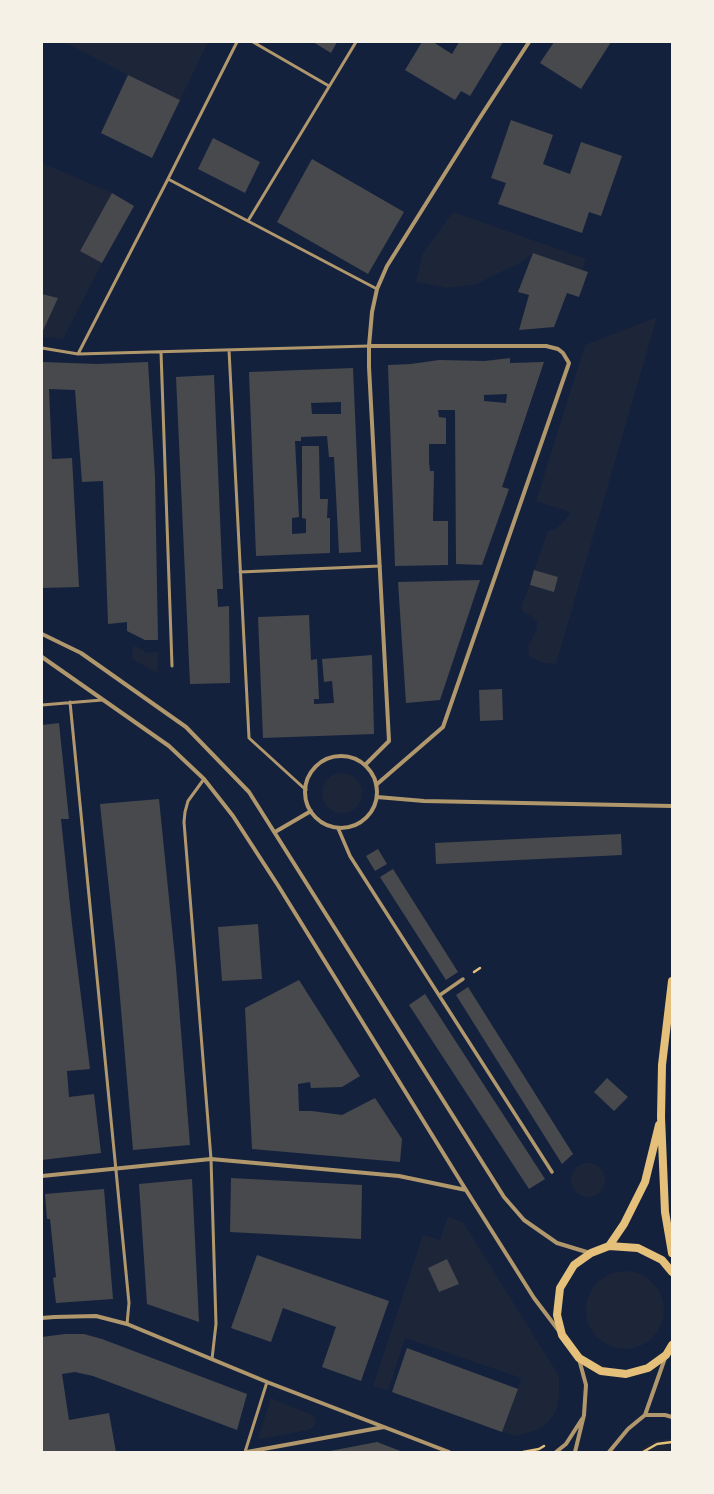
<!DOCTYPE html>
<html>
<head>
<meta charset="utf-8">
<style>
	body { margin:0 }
	#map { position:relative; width:714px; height:1494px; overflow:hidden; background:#14213d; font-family:Spectral,serif }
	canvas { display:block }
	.frame { position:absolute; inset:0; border:43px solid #f6f1e7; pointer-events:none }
</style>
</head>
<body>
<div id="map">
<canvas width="714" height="1494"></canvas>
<div class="frame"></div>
</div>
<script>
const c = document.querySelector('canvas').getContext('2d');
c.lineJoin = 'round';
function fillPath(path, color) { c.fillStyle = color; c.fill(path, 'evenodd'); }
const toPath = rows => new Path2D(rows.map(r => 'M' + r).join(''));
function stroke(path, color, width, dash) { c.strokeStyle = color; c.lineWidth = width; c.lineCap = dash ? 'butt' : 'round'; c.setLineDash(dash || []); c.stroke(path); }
const green = toPath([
	[64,42,208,42,180,100,128,75],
	[42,163,112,193,80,250,102,263,63,339,42,337,42,333,58,298,42,294],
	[453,212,586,259,582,270,533,253,520,263,476,284,447,288,416,282,422,255],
	[657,317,556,664,544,663,529,656,528,646,537,629,537,622,531,616,522,611,522,604,530,585,554,592,558,577,534,570,548,531,557,528,566,519,570,512,536,501,585,345],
	[133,644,147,653,158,652,157,673,132,659],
	'322 793a20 20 0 1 1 40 0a20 20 0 1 1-40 0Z',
	'571 1180a17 17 0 1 1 34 0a17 17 0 1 1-34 0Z',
	[448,1217,463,1222,559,1376,559,1396,556,1411,548,1422,538,1430,516,1436,502,1432,518,1389,521,1378,405,1338,388,1391,373,1386,423,1235,440,1240],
	'586 1310a39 39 0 1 1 78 0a39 39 0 1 1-78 0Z',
	[271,1398,314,1416,316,1422,314,1426,309,1430,258,1439],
	[666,1439,672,1439,672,1452,638,1452,649,1444,656,1440]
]);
const building = toPath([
	[313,42,337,42,331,53],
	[422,42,433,42,452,54,459,42,503,42,470,96,461,91,455,100,405,70],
	[554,42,611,42,581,89,540,63],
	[128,75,180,100,152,158,101,133],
	[511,120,553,135,543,164,570,174,581,142,622,156,601,216,589,212,582,233,498,204,506,183,491,178],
	[213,138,260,162,245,193,198,169],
	[312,159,404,212,368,274,277,222],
	[112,193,134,206,102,263,80,251],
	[533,253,588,272,579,297,567,293,554,327,519,330,529,295,518,292],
	[42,294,58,298,42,333],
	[510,358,510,363,544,362,502,487,509,489,482,565,456,564,455,410,438,410,439,417,446,418,446,444,429,444,429,462,430,471,434,471,433,521,448,521,448,565,395,566,388,365,411,364,439,360,485,361],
	[507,394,506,403,484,401,484,395],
	[42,362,97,364,148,362,155,477,158,640,145,640,127,631,127,622,108,624,103,481,82,482,75,390,49,389,52,459,72,458,79,587,42,588],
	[353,368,361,552,339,553,334,457,329,457,327,436,301,437,301,441,295,441,299,517,292,518,292,534,306,533,306,519,302,518,302,446,319,446,320,499,328,499,327,518,330,518,330,553,256,556,249,372],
	[341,402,341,414,312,414,311,403],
	[214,375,223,589,217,589,218,607,229,606,230,683,190,684,176,377],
	[534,570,558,577,554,592,530,585],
	[480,580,440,700,406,703,398,582],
	[309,615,311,660,317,659,319,699,314,699,314,704,334,703,332,681,324,682,322,659,372,655,374,734,263,738,258,617],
	[502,689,503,720,480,721,479,690],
	[59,723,69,819,61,819,72,924,90,1069,67,1071,69,1097,94,1094,101,1153,42,1160,42,725],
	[159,799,176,968,190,1145,133,1150,118,974,100,804],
	[621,834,622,855,436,864,435,843],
	[378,849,387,864,375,871,366,856],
	[393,869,458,972,446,980,380,877],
	[258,924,262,979,222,981,218,927],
	[299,980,360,1076,342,1087,311,1088,310,1082,298,1084,299,1111,312,1111,342,1115,375,1098,402,1139,400,1162,252,1149,245,1008],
	[468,987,573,1154,562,1164,456,995],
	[425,994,545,1179,529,1189,409,1005],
	[607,1078,628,1097,614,1111,594,1092],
	[231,1178,362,1185,361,1239,230,1232],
	[192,1179,199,1322,147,1304,139,1184],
	[104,1189,113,1299,56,1303,53,1278,56,1277,50,1219,47,1219,45,1194],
	[257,1255,389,1301,361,1381,322,1367,336,1327,283,1308,271,1342,231,1328],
	[447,1259,459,1284,439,1292,428,1268],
	[65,1334,84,1334,102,1339,247,1394,237,1430,93,1376,75,1372,62,1374,69,1420,109,1413,116,1452,42,1452,42,1337],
	[407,1348,518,1389,502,1432,392,1392],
	[377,1442,403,1452,330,1452,330,1451]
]);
const path = toPath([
	[474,972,480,968],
	[523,1452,539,1449,544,1446],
	[643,1452,657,1444,672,1442]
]);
const service = toPath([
	[253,42,329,86],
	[168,179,377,289],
	[248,221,356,42],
	[42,348,78,354,369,346],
	[229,350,249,738,306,790],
	[161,352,172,666],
	[78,354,168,179,237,42],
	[240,572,380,566],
	[70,702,129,1303,127,1324],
	[42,705,102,700],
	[204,779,188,801,185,812,184,822,211,1159,216,1324,212,1359],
	[245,1452,267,1382]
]);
const pedestrian = toPath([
	[338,828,350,856,552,1172],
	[440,995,463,979]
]);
const minor = toPath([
	[369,346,546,346,558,349,563,353,569,363,443,727,376,785],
	[42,634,81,653,186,727,249,792,504,1197,524,1220,557,1243,590,1253],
	[42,657,169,746,204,779,233,816,279,887,466,1190,534,1298,559,1331],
	'305 792a36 36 0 1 1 72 0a36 36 0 1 1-72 0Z',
	[365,765,389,741,369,367,369,346,372,312,377,289,387,266,479,119,529,42],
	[377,797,424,801,672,806],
	[275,832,311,811],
	[42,1176,211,1159,399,1176,466,1190],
	[42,1318,54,1317,96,1316,127,1324,267,1382,449,1452],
	[645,1415,665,1415,672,1417],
	[247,1452,384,1427],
	[556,1452,566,1444,582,1419],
	[575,1452,584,1415,586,1385,579,1359],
	[609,1452,628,1429,645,1415,665,1358]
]);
const secondary = toPath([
	[672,981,662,1065,661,1117,665,1212,672,1253],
	[609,1246,624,1224,645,1182,659,1125],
	[672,1272,662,1260,638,1248,609,1246,591,1253,574,1265,560,1288,557,1315,562,1335,579,1358,601,1371,626,1374,648,1368,666,1355,672,1345]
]);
fillPath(green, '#1d2539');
fillPath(building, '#48494c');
stroke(path, '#e5c07b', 2.5);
stroke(service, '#b1986c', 3);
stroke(pedestrian, '#b1986c', 3.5);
stroke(minor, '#b1986c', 4);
stroke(secondary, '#e5c07b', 8);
</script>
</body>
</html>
